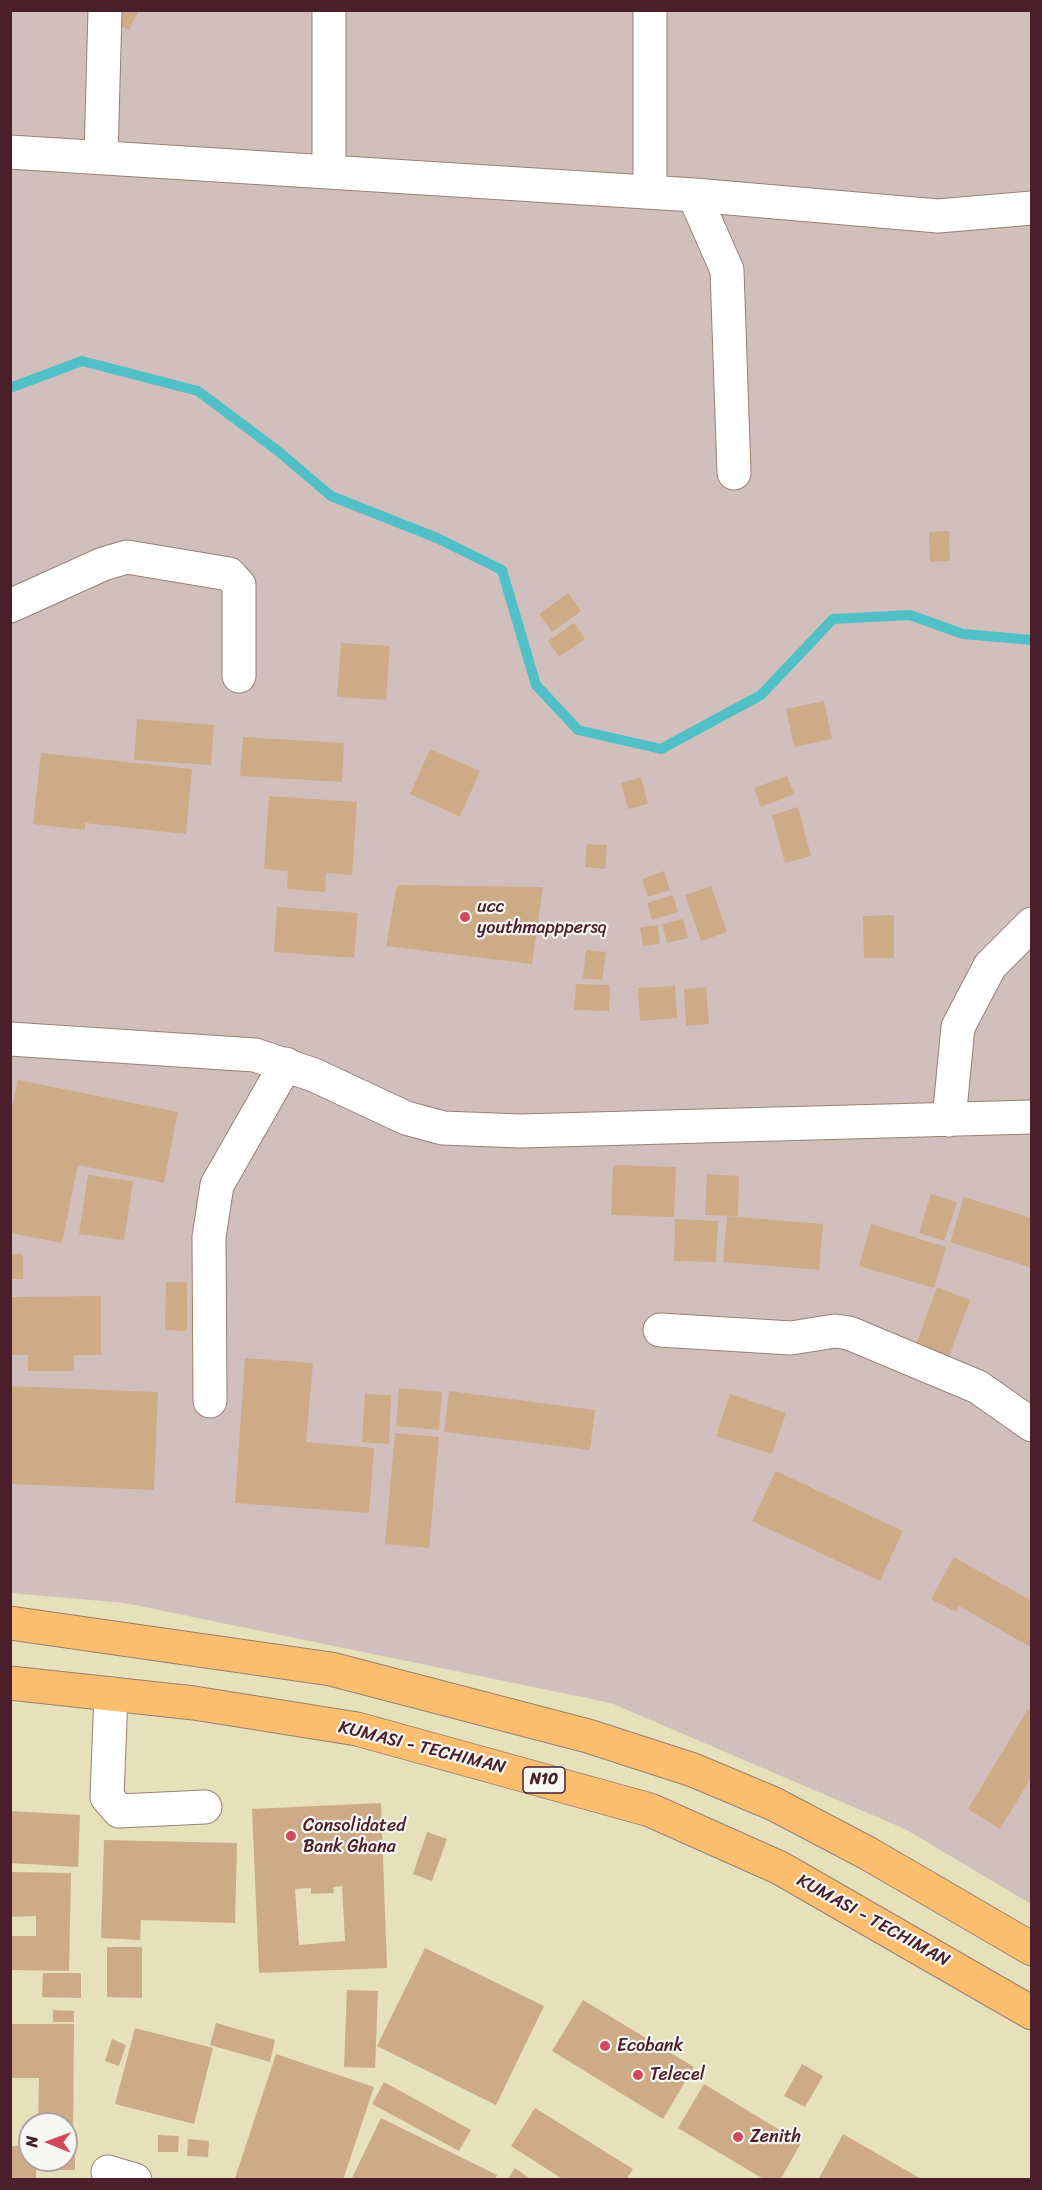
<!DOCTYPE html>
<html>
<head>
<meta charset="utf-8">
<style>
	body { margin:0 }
	#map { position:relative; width:1042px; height:2190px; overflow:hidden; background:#e6e0bb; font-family:Sriracha,sans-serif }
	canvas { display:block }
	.frame { position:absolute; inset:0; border:12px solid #4a1f2b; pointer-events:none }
	.north { position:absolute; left:18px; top:2112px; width:60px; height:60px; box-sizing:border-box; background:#f6f6f2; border:2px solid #b1a0a2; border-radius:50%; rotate:271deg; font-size:16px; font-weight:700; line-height:24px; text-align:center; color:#4a1f2b }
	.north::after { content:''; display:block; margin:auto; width:21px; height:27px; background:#d1495b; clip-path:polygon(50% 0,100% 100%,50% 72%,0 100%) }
</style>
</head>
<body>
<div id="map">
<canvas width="1042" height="2190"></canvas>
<div class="frame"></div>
<div class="north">N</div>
</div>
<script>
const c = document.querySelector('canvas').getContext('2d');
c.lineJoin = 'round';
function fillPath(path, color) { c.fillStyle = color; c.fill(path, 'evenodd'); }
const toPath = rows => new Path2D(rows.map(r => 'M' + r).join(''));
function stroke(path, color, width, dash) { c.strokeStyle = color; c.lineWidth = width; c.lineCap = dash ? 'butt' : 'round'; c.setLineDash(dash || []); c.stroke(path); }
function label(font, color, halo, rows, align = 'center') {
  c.font = font + ' Sriracha,sans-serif'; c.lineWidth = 4.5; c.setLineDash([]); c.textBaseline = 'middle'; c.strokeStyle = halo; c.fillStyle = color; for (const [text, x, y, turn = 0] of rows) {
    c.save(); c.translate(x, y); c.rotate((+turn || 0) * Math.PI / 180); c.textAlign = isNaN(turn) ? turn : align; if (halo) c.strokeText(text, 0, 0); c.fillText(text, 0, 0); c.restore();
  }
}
const industrial = toPath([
	[10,11,1031,11,1031,1904,905,1829,611,1703,125,1603,11,1593]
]);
const stream = toPath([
	[10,388,82,361,198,391,278,451,331,496,437,538,502,570,536,685,578,730,661,749,761,695,833,619,910,615,963,634,1032,640]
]);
const building = toPath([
	[112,10,139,10,129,30,107,18],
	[949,531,950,561,930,562,929,532],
	[568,593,581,611,552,632,539,614],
	[574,623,585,639,559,657,548,641],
	[341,643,390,646,386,700,337,697],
	[824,701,832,739,794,747,786,709],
	[137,719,214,725,211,765,134,760],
	[243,737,344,743,342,782,240,776],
	[430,749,480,771,460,817,410,794],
	[41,753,192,769,186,834,85,823,85,830,33,824],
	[787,776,794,794,761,807,754,788],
	[641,777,648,804,628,809,621,783],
	[269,796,357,802,352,875,326,873,325,892,287,889,288,871,264,869],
	[798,807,811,856,785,863,772,815],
	[587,844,607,845,605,869,585,867],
	[664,871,670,890,648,897,642,879],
	[397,885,543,887,532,964,386,946],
	[711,886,727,932,701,941,685,895],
	[673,895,678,912,652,920,647,903],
	[277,907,358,913,354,958,274,952],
	[894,915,894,958,864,958,863,916],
	[683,919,688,938,667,943,662,924],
	[658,925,660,944,643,946,640,927],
	[586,950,606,952,602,980,583,978],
	[576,984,610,985,609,1011,574,1010],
	[675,986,677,1018,640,1021,638,988],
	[706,987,709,1024,686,1026,684,989],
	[18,1080,178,1112,164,1183,78,1165,62,1243,10,1233,10,1115],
	[613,1165,676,1167,674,1217,611,1215],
	[707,1174,739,1176,738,1216,705,1215],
	[88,1175,133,1181,124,1240,79,1234],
	[931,1194,957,1202,944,1241,919,1233],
	[964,1197,1032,1218,1032,1268,950,1242],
	[727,1216,823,1224,819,1270,723,1262],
	[675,1219,718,1221,716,1262,674,1261],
	[871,1224,946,1247,934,1288,859,1266],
	[10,1254,23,1254,23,1279,10,1279],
	[166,1282,187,1282,187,1331,165,1330],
	[937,1287,970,1300,947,1362,914,1350],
	[101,1296,101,1355,74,1355,74,1371,28,1371,28,1355,10,1355,10,1297],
	[245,1358,313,1363,306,1442,374,1448,369,1513,235,1503],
	[10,1386,158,1392,154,1490,10,1484],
	[399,1388,442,1392,439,1430,396,1426],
	[449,1391,595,1410,590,1450,444,1432],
	[365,1394,391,1395,389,1444,362,1442],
	[730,1394,786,1413,772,1454,716,1436],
	[395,1433,439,1437,429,1548,385,1544],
	[776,1471,903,1531,880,1581,752,1521],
	[954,1557,1032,1601,1032,1648,959,1606,956,1612,931,1599],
	[1028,1709,1032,1711,1032,1776,1000,1829,968,1809],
	[381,1803,387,1968,259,1973,252,1809],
	[342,1886,345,1941,299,1945,295,1889,311,1888,311,1894,334,1893,333,1887],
	[10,1811,80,1815,78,1867,10,1863],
	[427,1832,447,1839,432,1881,413,1874],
	[104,1840,237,1843,235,1923,141,1920,140,1940,101,1938],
	[10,1872,71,1873,69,1971,10,1970,10,1936,36,1936,36,1916,10,1917],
	[107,1947,142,1947,142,1998,107,1997],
	[425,1948,544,2006,496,2105,377,2046],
	[43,1973,81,1973,81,1998,42,1997],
	[347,1990,378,1991,375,2068,344,2067],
	[583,2000,694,2067,663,2119,552,2051],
	[53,2010,74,2011,74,2022,53,2022],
	[216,2023,275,2040,270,2062,210,2045],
	[10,2024,74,2024,73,2143,66,2143,66,2124,38,2124,39,2078,10,2078],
	[135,2028,213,2048,194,2124,115,2104],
	[112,2039,126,2045,119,2066,105,2061],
	[276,2054,374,2087,343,2180,235,2178],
	[802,2064,823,2076,805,2107,784,2096],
	[384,2082,471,2130,459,2151,372,2104],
	[704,2084,801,2143,780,2180,765,2180,678,2128],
	[535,2108,633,2169,626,2180,564,2180,511,2146],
	[381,2118,497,2175,495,2180,352,2178],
	[843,2134,923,2180,818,2180],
	[158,2135,179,2136,178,2152,158,2152],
	[188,2139,209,2141,208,2157,187,2156],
	[10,2146,30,2146,30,2160,66,2160,66,2146,75,2146,75,2170,36,2170,36,2179,10,2179],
	[515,2168,532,2180,507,2180]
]);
const minor = toPath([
	[329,10,329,172],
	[10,152,694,195,938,216,1032,208],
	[101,157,105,10],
	[650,192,650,10],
	[694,195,727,270,734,473],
	[10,606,103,564,127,557,229,574,239,585,239,676],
	[10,1039,255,1055,314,1075,406,1118,443,1128,520,1131,1032,1117],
	[949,1120,958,1027,990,966,1032,924],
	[660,1330,791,1338,835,1331,849,1333,978,1387,1032,1425],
	[210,1401,209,1237,217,1185,286,1064],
	[111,1694,107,1797,119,1811,205,1807],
	[108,2172,135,2180]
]);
const highway = toPath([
	[10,1623,331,1669,588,1736,693,1770,774,1804,869,1854,1032,1949],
	[10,1683,194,1703,357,1729,650,1810,780,1868,1032,2013]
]);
const markers = [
	[465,917,6,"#d1495b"],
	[291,1836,6,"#d1495b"],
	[605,2046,6,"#d1495b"],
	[638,2075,6,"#d1495b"],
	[738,2137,6,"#d1495b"]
];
const shields = [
	[544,1780,42]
];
const shieldNames = [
	["N10",544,1780]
];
const poiNames = [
	["ucc",477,907],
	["youthmapppersq",477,928],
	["Consolidated",303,1826],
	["Bank Ghana",303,1847],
	["Ecobank",617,2046],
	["Telecel",650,2075],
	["Zenith",750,2137]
];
const streetNames = [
	["KUMASI - TECHIMAN",422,1748,14],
	["KUMASI - TECHIMAN",873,1921,29]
];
fillPath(industrial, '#d1bfbd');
stroke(stream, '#51bfc6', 10);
fillPath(building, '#ceab87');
stroke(minor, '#988073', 35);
stroke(highway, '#988073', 35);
stroke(minor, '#fff', 33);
stroke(highway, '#fbbd6e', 33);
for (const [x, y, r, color] of markers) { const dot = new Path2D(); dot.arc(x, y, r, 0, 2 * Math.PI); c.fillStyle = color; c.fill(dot); stroke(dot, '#f6f6f2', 2); }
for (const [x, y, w] of shields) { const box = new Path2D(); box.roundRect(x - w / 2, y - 13, w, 26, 4.5); c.fillStyle = '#f6f6f2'; c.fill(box); stroke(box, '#4a1f2b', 1.5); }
label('bold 16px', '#4a1f2b', null, shieldNames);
label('18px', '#4a1f2b', '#f6f6f2', poiNames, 'left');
label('18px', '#4a1f2b', '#f6f6f2', streetNames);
</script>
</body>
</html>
